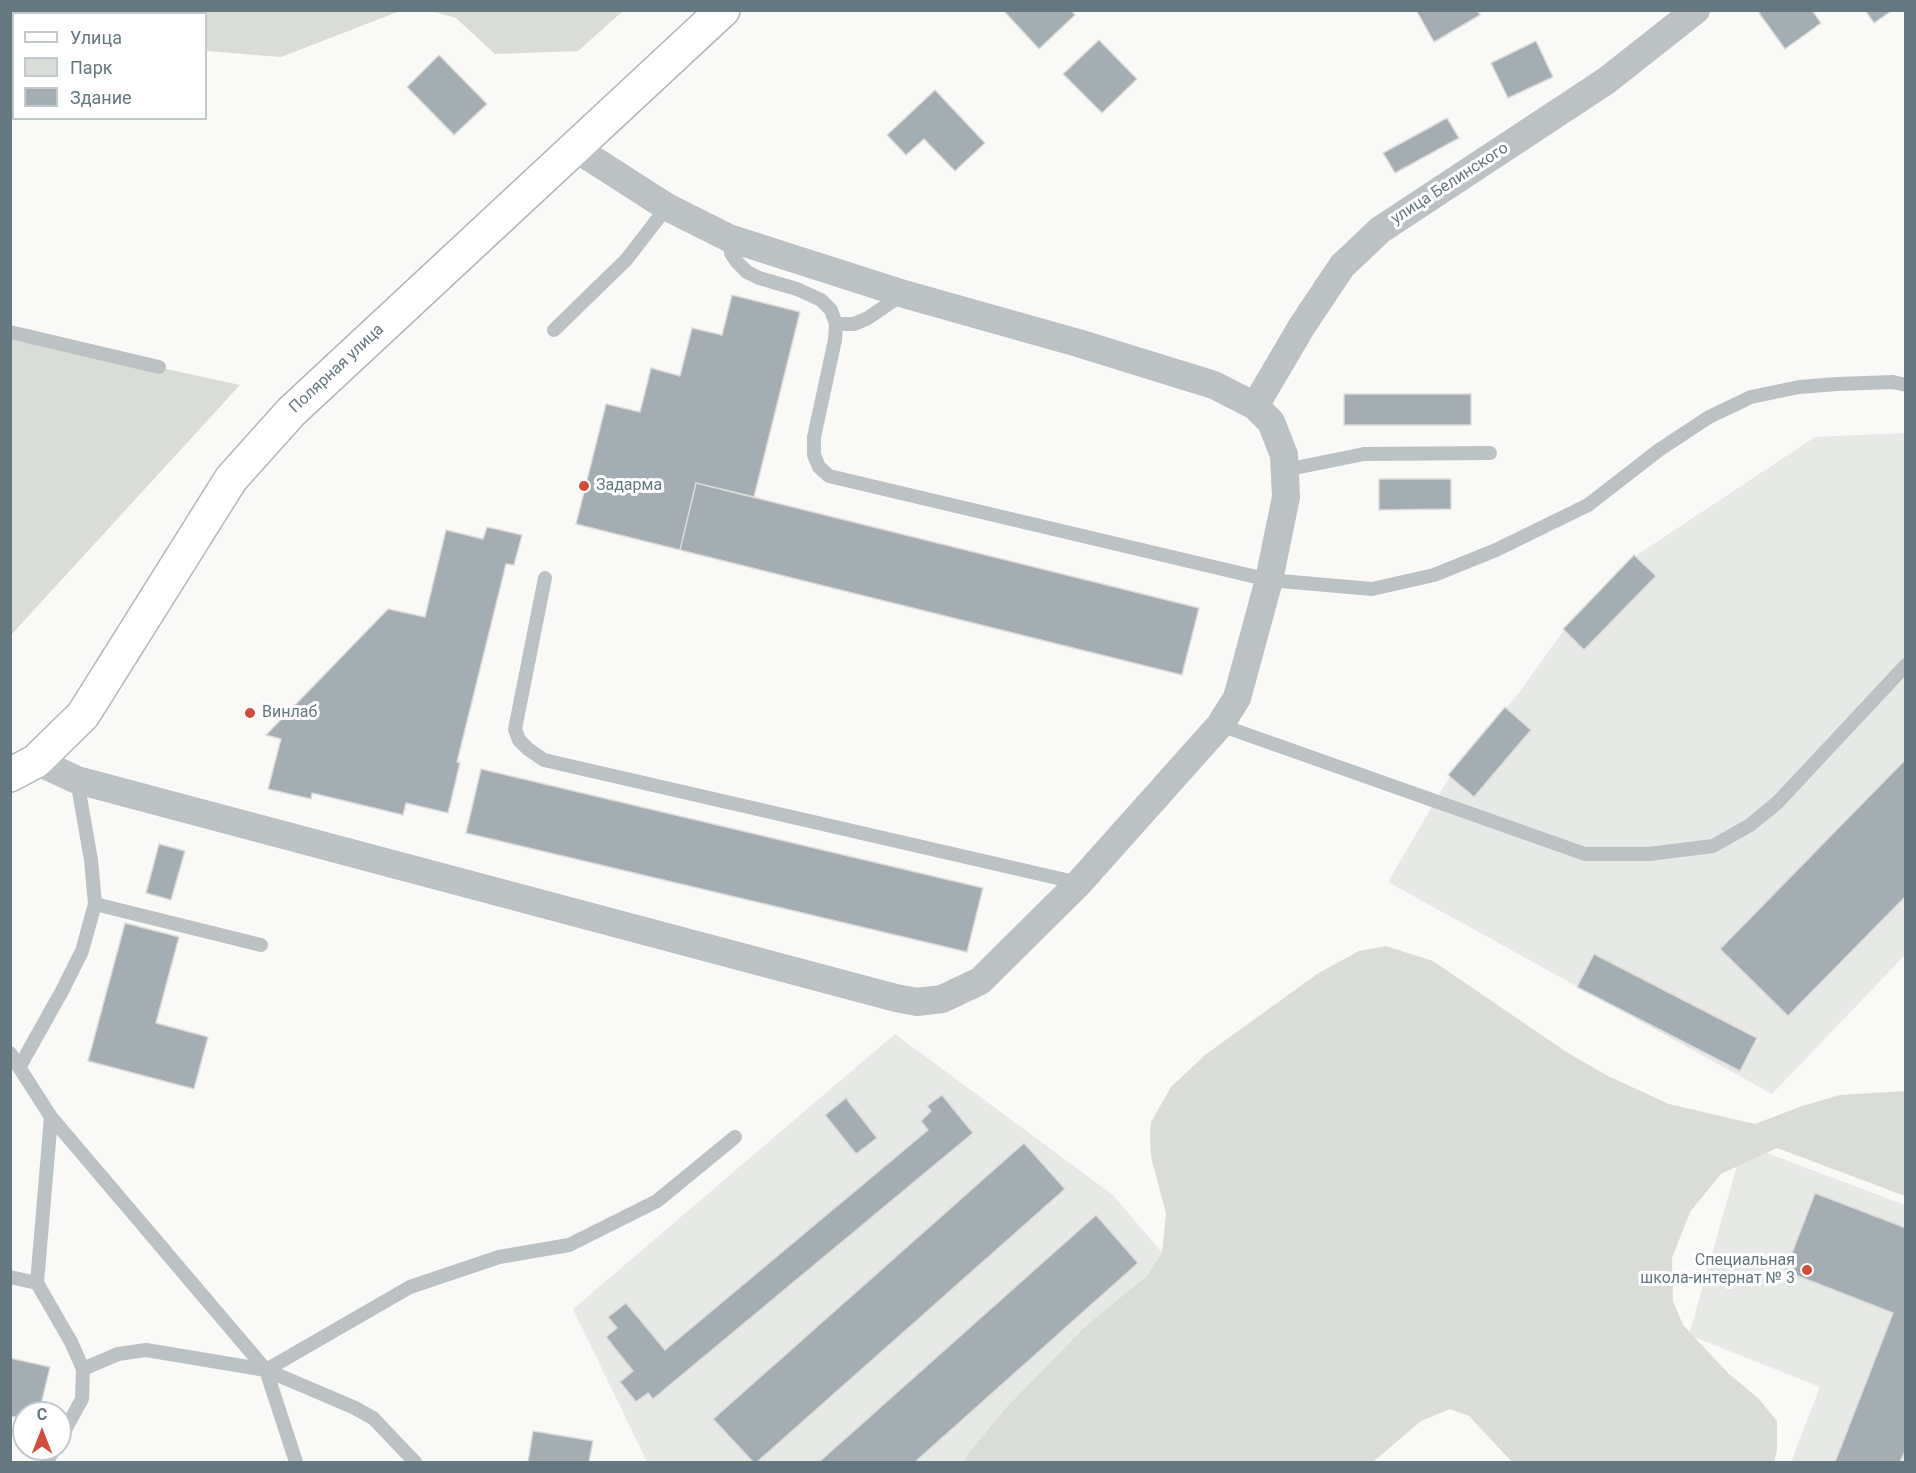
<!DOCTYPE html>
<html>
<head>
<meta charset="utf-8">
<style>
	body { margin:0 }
	#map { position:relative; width:1916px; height:1473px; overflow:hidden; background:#f9f9f7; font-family:Roboto,sans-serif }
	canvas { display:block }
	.frame { position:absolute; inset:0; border:12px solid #66787f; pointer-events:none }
	.legend { position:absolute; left:12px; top:12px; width:195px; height:108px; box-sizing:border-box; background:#fff; border:2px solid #c2c9cc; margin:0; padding:8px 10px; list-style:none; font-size:18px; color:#66787f }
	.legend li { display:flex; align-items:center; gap:12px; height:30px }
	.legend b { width:30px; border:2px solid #c2c9cc }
	.north { position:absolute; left:12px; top:1401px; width:60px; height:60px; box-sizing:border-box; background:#fff; border:2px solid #c2c9cc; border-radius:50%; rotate:0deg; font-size:16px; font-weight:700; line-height:24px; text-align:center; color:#66787f }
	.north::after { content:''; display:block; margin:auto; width:21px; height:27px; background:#d24d3e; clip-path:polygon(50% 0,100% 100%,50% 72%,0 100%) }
</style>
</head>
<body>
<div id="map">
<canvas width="1916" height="1473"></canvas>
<div class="frame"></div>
<ul class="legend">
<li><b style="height:8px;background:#fff"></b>Улица</li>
<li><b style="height:16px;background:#daddd7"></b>Парк</li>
<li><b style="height:16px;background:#a4aeb2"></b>Здание</li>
</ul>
<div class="north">С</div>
</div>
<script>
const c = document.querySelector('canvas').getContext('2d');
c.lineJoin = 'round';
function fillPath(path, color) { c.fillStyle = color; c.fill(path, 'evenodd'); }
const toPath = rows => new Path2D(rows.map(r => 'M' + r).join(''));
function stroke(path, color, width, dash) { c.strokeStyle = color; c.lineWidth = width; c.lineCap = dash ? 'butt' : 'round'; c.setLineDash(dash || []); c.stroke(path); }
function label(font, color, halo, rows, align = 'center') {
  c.font = font + ' Roboto,sans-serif'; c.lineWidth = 6; c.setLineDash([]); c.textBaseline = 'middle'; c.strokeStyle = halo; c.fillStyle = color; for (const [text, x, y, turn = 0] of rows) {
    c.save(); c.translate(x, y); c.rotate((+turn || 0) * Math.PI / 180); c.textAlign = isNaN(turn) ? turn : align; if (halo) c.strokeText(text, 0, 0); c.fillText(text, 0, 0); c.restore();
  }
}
const built = toPath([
	[1905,433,1905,955,1772,1094,1388,882,1447,781,1518,694,1562,633,1637,555,1815,437],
	[895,1034,1113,1195,1176,1269,961,1462,647,1462,573,1309],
	[1743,1144,1905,1205,1905,1462,1791,1462,1820,1387,1689,1335]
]);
const green = toPath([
	[10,11,11,10,400,11,281,57,206,51,206,14,14,14,13,33,11,33],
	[431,11,623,11,578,51,495,54,456,18],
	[11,335,240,385,11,635],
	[1386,946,1433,961,1565,1051,1608,1076,1669,1104,1755,1124,1802,1106,1840,1095,1905,1091,1905,1196,1777,1148,1721,1174,1690,1212,1672,1258,1673,1301,1683,1325,1728,1373,1759,1399,1777,1421,1777,1450,1774,1462,1512,1462,1469,1416,1450,1409,1421,1421,1373,1462,962,1462,1004,1410,1087,1325,1147,1276,1162,1253,1166,1213,1151,1157,1150,1136,1151,1122,1171,1087,1205,1055,1317,974,1359,951]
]);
const building = toPath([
	[1003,10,1071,10,1075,15,1039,49,1003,10],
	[1416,10,1478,10,1480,15,1434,42,1416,10],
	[1762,10,1812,10,1821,23,1785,49,1759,13,1762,10],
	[1865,10,1893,10,1874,23,1865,10],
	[1099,40,1137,79,1102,113,1063,74,1099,40],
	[1536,41,1553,77,1508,98,1491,63,1536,41],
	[439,55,487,104,454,135,407,87,439,55],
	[935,90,985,143,955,171,924,139,906,155,887,135,935,90],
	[1447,118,1459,138,1395,173,1383,153,1447,118],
	[732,295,800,312,754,497,696,483,680,550,576,524,606,404,640,412,651,368,680,376,692,328,722,335,732,295],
	[1344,394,1471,394,1471,425,1344,425,1344,394],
	[1379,479,1451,479,1451,509,1379,510,1379,479],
	[696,483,1199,608,1182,675,680,550,696,483],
	[487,527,522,535,514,565,506,564,457,762,460,763,448,813,406,803,403,815,312,793,311,799,268,789,281,739,266,735,388,609,425,617,446,530,483,539,487,527],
	[1634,555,1656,576,1584,650,1563,629,1634,555],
	[1505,707,1531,730,1474,797,1448,775,1505,707],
	[1906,759,1906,896,1788,1016,1720,949,1906,759],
	[481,769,983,888,967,952,466,833,481,769],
	[159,844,185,851,171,900,146,893,159,844],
	[125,923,179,937,156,1023,208,1037,194,1089,88,1061,125,923],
	[1594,954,1757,1038,1740,1071,1577,987,1594,954],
	[942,1095,973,1133,653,1399,648,1393,636,1402,620,1382,633,1371,606,1337,617,1328,608,1317,626,1303,665,1350,928,1130,921,1121,931,1111,927,1106,942,1095],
	[846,1098,877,1138,856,1154,825,1115,846,1098],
	[1024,1143,1065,1189,757,1462,753,1462,713,1419,1024,1143],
	[1815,1193,1906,1228,1906,1449,1900,1462,1835,1462,1893,1313,1785,1271,1815,1193],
	[1096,1215,1138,1263,915,1462,819,1462,1096,1215],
	[10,1358,50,1367,39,1413,24,1413,24,1419,10,1416,10,1358],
	[533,1431,593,1441,589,1462,528,1462,533,1431]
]);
const lane = toPath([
	[729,238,731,253,737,262,747,272,759,278,797,289,821,300,831,310,836,324,835,340,814,437,814,455,819,467,829,476,1269,580,1372,589,1434,575,1496,550,1588,505,1659,450,1709,417,1751,397,1799,387,1837,384,1893,382,1906,385],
	[836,324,854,324,868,318,903,294],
	[554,330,626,260,667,207],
	[10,332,159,367],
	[1285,470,1364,454,1490,453],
	[545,578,515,729,519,740,528,749,544,760,1079,883],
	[1220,725,1585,854,1649,854,1713,846,1750,825,1777,803,1906,665],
	[95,904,261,945],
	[10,1053,51,1117,37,1283,71,1342,83,1369,82,1399,60,1439],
	[20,1066,62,991,82,951,95,904,91,860,77,780],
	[51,1117,266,1370,296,1462],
	[10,1277,37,1283],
	[83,1369,118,1354,146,1350,266,1370,353,1407,373,1418,415,1462],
	[266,1370,410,1287,499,1257,569,1245,657,1201,735,1137],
	[47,1462,54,1449]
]);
const street = toPath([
	[1255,406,1302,326,1342,266,1380,230,1606,81,1696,10],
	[36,761,77,780,896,998,917,1002,942,999,980,981,1079,883,1220,725,1237,698,1269,580,1286,497,1284,455,1271,422,1255,406,1214,385,1078,343,904,294,729,238,667,207,575,148]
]);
const secondary = toPath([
	[10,775,36,761,83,715,231,479,291,412,723,10]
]);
const markers = [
	[584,486,6,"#d24d3e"],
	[250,713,6,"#d24d3e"],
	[1807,1270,6,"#d24d3e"]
];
const streetNames = [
	["улица Белинского",1450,184,-33],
	["Полярная улица",337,369,-43]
];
const poiNames = [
	["Задарма",596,486],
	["Винлаб",262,713],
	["Специальная",1795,1261,"right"],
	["школа-интернат № 3",1795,1279,"right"]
];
fillPath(built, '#e7e9e7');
fillPath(green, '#daddd7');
fillPath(building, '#a4aeb2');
stroke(building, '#dbdbd9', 1.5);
stroke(secondary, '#b1b8bb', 36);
stroke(lane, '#bcc2c4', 14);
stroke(street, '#bcc2c4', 28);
stroke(secondary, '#fff', 33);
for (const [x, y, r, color] of markers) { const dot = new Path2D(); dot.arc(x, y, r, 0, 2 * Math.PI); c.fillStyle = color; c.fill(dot); stroke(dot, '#fff', 2); }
label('16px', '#66787f', '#fff', streetNames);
label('16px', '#66787f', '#fff', poiNames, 'left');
</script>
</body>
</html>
